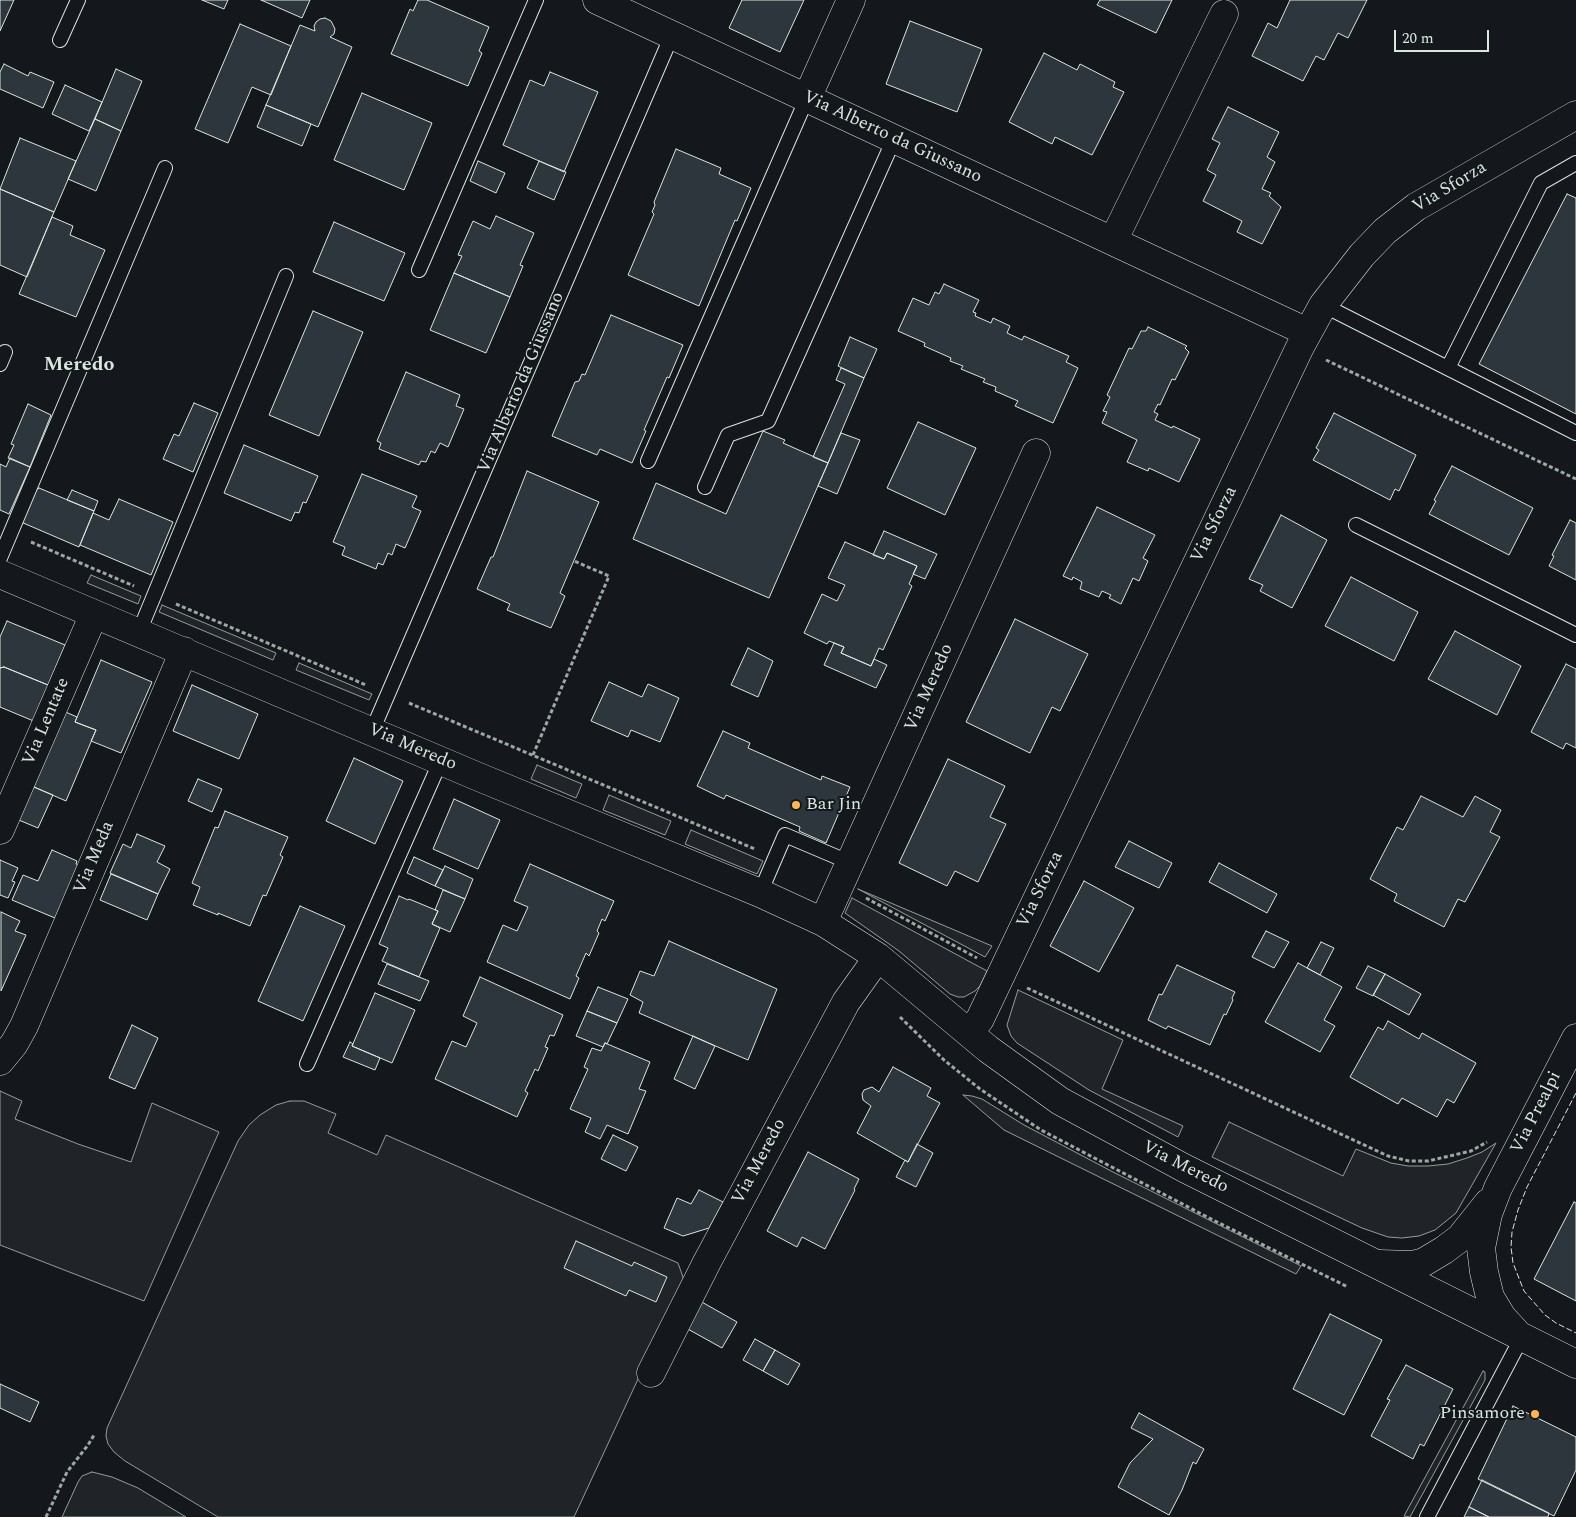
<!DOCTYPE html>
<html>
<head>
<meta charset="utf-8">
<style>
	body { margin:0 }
	#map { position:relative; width:1576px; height:1517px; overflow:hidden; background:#14181c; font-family:Spectral,serif }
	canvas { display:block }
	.scale { position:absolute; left:1394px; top:30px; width:95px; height:22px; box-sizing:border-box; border:2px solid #d8e6dc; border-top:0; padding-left:6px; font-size:15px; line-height:18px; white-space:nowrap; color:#d8e6dc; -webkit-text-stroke:4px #14181c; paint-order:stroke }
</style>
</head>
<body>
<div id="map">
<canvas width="1576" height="1517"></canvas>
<div class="scale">20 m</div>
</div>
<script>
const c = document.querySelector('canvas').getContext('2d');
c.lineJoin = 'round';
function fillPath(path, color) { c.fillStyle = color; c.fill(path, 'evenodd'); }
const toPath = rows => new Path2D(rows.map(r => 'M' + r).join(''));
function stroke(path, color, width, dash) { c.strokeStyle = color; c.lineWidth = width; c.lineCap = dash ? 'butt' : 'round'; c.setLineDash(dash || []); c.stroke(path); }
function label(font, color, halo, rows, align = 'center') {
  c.font = font + ' Spectral,serif'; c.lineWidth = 4; c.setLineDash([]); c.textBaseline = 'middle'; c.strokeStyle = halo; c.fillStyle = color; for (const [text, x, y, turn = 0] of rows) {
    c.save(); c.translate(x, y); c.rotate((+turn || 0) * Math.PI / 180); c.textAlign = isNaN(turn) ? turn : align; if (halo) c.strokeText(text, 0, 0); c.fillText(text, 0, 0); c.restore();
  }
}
const green = toPath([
	[91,575,141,596,138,604,87,583,91,575],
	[162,605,276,653,273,660,159,612,162,605],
	[299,663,372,694,369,700,296,670,299,663],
	[537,765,582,784,576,798,531,779,537,765],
	[609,795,671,821,665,835,603,810,609,795],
	[691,830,763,861,757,874,685,844,691,830],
	[858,889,992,946,985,957,858,889],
	[852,898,987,971,980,986,975,991,964,997,958,997,950,994,899,951,845,913,852,898],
	[1018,990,1123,1040,1102,1089,1183,1126,1178,1137,1089,1090,1017,1043,1011,1036,1007,1025,1018,990],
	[0,1091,22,1101,15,1119,78,1144,131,1162,152,1103,219,1132,144,1301,0,1245,0,1091],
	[963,1095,972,1096,982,1099,1024,1125,1113,1172,1301,1266,1296,1274,1004,1130,963,1095],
	[290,1101,304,1101,336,1114,328,1133,377,1155,386,1135,678,1263,684,1280,574,1517,218,1517,125,1461,114,1452,108,1444,106,1436,107,1428,238,1141,249,1125,260,1115,276,1105,290,1101],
	[1229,1122,1343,1176,1356,1149,1391,1163,1408,1166,1428,1166,1448,1164,1467,1158,1482,1152,1496,1143,1456,1213,1435,1230,1419,1236,1402,1238,1388,1237,1362,1228,1212,1157,1229,1122],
	[1483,1371,1485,1372,1485,1380,1410,1517,1404,1516,1483,1371],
	[92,1472,112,1477,138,1488,186,1517,62,1517,78,1482,82,1476,92,1472]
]);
const building = toPath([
	[0,0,14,0,0,31,0,0],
	[202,0,228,0,224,9,202,0],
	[261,0,310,0,302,18,261,0],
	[418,0,427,0,489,27,479,51,482,53,468,86,391,54,410,9,413,11,418,0],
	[742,0,804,0,780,52,729,28,742,0],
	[1100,0,1172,0,1156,33,1097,5,1100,0],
	[1290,0,1367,0,1348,38,1338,33,1324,60,1316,56,1303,81,1252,56,1268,23,1277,28,1290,0],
	[325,18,331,21,335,29,334,34,330,37,352,47,318,127,266,105,300,25,315,31,314,26,316,22,320,19,325,18],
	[910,21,982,49,957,112,886,84,910,21],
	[240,24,291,46,271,95,252,87,228,143,195,129,240,24],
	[1044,53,1077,70,1080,64,1115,82,1113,87,1124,92,1092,155,1055,137,1052,144,1009,122,1044,53],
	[4,64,28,76,30,72,54,82,43,108,0,89,0,72,4,64],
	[116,69,142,81,121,131,95,119,116,69],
	[550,72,598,92,564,172,503,145,530,80,544,86,550,72],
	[65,85,102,102,89,131,52,114,65,85],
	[362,93,432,123,404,190,334,160,362,93],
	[266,105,311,124,302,146,257,127,266,105],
	[1228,107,1279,132,1267,157,1275,162,1262,189,1271,193,1269,196,1281,207,1262,244,1237,232,1242,221,1203,201,1216,175,1207,170,1220,143,1212,139,1228,107],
	[95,119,121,131,96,191,68,179,95,119],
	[20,138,76,161,54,212,0,189,20,138],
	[676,149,721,168,719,174,751,188,737,221,735,220,699,306,628,275,654,214,652,212,655,205,654,202,676,149],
	[478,161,505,173,496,193,470,181,478,161],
	[539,161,566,172,554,200,527,188,539,161],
	[0,189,54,212,27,277,0,265,0,189],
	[1567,194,1576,198,1576,414,1479,364,1567,194],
	[496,216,534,233,520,265,523,266,510,297,454,273,462,256,458,255,473,221,490,229,496,216],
	[52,217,73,226,70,235,105,250,76,317,19,294,52,217],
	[334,222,405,253,384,301,313,272,334,222],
	[454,273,510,297,486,353,430,330,454,273],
	[944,284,979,300,973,312,976,313,975,316,991,323,993,318,1010,326,1007,333,1022,340,1024,336,1069,356,1066,362,1078,368,1053,423,1015,406,1018,401,995,391,996,387,983,382,985,379,961,369,963,366,950,361,951,358,924,346,925,343,898,331,913,298,929,305,935,292,939,294,944,284],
	[313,311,363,332,319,436,269,415,313,311],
	[611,315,683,345,669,378,667,377,644,430,646,431,632,463,600,449,597,455,552,436,575,382,579,381,582,374,585,375,611,315],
	[1148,327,1187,346,1185,348,1189,352,1175,380,1172,379,1160,405,1158,404,1154,412,1158,414,1155,420,1172,428,1173,426,1200,439,1179,482,1149,468,1148,471,1127,462,1137,440,1102,423,1107,412,1103,411,1110,397,1107,395,1129,348,1132,349,1141,331,1146,331,1148,327],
	[850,337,877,349,864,378,838,366,850,337],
	[841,368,864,378,828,463,813,457,845,384,836,380,841,368],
	[406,372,460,395,456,406,464,409,448,447,440,443,435,453,431,451,426,462,421,461,419,465,379,449,381,443,377,441,406,372],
	[194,403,218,413,193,472,163,459,174,434,179,436,194,403],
	[28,404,51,415,30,467,8,458,14,445,11,444,28,404],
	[1334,413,1416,455,1399,491,1395,489,1390,500,1313,460,1319,450,1316,448,1334,413],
	[918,422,976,448,945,515,887,488,918,422],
	[763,431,785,440,783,443,828,463,769,598,633,539,656,483,726,514,763,431],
	[841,433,860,440,837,494,818,486,841,433],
	[244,445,318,476,306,503,303,502,299,513,295,512,291,521,224,493,244,445],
	[10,458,30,467,9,514,0,510,0,464,6,467,10,458],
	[1452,466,1533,508,1509,555,1429,514,1436,501,1434,500,1452,466],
	[527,471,599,502,560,593,565,596,551,628,507,610,510,604,477,589,491,557,493,557,527,471],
	[362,474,417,496,412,507,421,511,405,548,396,544,392,555,388,553,383,565,378,563,376,569,342,555,345,547,333,542,362,474],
	[39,488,94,511,79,547,21,522,34,492,39,488],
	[72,490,98,501,94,511,67,500,72,490],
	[119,499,173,522,151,575,80,545,93,513,109,520,119,499],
	[1097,507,1155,535,1143,558,1148,561,1139,581,1133,578,1121,604,1109,598,1111,595,1102,591,1099,597,1080,589,1082,582,1073,577,1072,580,1063,576,1097,507],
	[1281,515,1327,540,1292,608,1260,591,1263,585,1249,579,1281,515],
	[1570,520,1576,523,1576,580,1549,566,1554,556,1552,555,1570,520],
	[884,531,937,554,925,579,913,574,917,566,887,553,884,559,873,555,884,531],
	[845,542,884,559,887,553,917,566,909,584,912,586,883,650,879,648,871,666,841,653,844,647,829,641,827,644,804,633,822,594,837,601,845,585,828,578,845,542],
	[1351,577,1418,612,1394,661,1325,626,1351,577],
	[1015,619,1088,654,1060,711,1052,707,1030,753,966,722,1015,619],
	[7,621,65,645,48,685,4,667,0,668,0,637,7,621],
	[1455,631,1521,666,1497,715,1428,679,1455,631],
	[834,643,844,647,841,653,871,666,874,659,887,665,876,688,824,665,834,643],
	[748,648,773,661,758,697,731,685,748,648],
	[101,660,152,682,121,753,91,741,96,730,75,722,101,660],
	[1566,664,1576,669,1576,748,1566,743,1563,749,1531,732,1566,664],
	[4,667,48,685,49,683,55,685,36,722,0,707,0,668,4,667],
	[609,682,642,697,648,684,679,698,660,742,631,730,628,737,591,721,609,682],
	[192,685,258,714,239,759,173,731,192,685],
	[61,710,77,717,75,722,96,730,66,801,34,787,61,710],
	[723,731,750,743,748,748,821,780,822,776,850,787,826,843,799,831,800,827,726,795,724,799,697,786,723,731],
	[354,758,403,781,375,844,326,821,354,758],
	[948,759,1005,786,990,817,1006,824,978,882,955,871,947,886,899,863,948,759],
	[198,779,222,789,212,812,188,801,198,779],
	[34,787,53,795,38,828,14,818,34,787],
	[1421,796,1463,817,1475,796,1501,810,1490,832,1500,837,1465,902,1458,899,1444,927,1394,901,1397,894,1370,879,1397,827,1403,830,1421,796],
	[454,799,500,820,478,869,433,849,454,799],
	[225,811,288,837,280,855,283,857,266,896,263,895,250,926,218,913,218,915,193,905,200,887,192,883,215,827,218,828,225,811],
	[137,834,165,846,157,862,170,869,158,894,110,873,123,844,131,848,137,834],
	[1129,841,1172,863,1159,888,1115,867,1129,841],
	[52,850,77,861,76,864,79,865,55,918,12,900,23,875,38,881,52,850],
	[414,857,443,870,435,886,407,873,414,857],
	[0,860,18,868,12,881,15,882,8,898,0,895,0,860],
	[1219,863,1277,894,1267,913,1209,882,1219,863],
	[530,864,614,901,605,921,602,919,597,931,599,933,589,956,586,953,576,976,579,978,570,999,487,962,503,925,517,931,528,907,514,901,530,864],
	[445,866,473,879,465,899,435,886,445,866],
	[111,874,158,894,147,920,100,900,111,874],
	[1084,881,1134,908,1099,972,1050,946,1084,881],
	[443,890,465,899,450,932,432,924,438,911,435,910,443,890],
	[399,896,408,900,409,899,438,911,432,924,440,928,419,977,382,961,388,948,379,944,399,896],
	[300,906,345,926,303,1021,258,1001,300,906],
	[1,912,20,921,15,931,26,935,1,991,1,912],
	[1266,931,1289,942,1274,968,1252,957,1266,931],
	[669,941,777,989,748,1060,639,1013,643,1002,630,995,640,971,654,976,669,941],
	[1321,942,1334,948,1320,975,1307,968,1321,942],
	[1298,963,1342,987,1324,1020,1335,1026,1320,1052,1265,1022,1298,963],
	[387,964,429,981,420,1001,378,984,387,964],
	[1177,965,1235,992,1232,998,1233,1000,1226,1015,1224,1014,1210,1045,1168,1026,1166,1029,1148,1020,1159,994,1162,995,1177,965],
	[1368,966,1385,974,1373,996,1356,988,1368,966],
	[1385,974,1421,994,1409,1015,1373,995,1385,974],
	[480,977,563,1015,554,1036,550,1035,545,1047,548,1048,538,1071,535,1069,525,1091,528,1093,517,1117,435,1079,452,1041,466,1047,477,1023,463,1016,480,977],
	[598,987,628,999,617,1023,587,1011,598,987],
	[375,993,415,1010,392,1063,352,1046,375,993],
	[587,1011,617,1023,607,1044,605,1043,603,1047,576,1036,587,1011],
	[1388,1021,1419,1039,1422,1033,1476,1063,1454,1103,1447,1099,1437,1117,1402,1098,1398,1104,1350,1077,1378,1027,1383,1030,1388,1021],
	[132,1025,158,1038,135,1089,109,1078,132,1025],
	[693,1036,715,1046,695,1089,674,1079,693,1036],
	[350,1042,353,1044,352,1046,380,1058,375,1070,343,1057,350,1042],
	[605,1043,650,1062,639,1089,646,1091,628,1134,607,1125,600,1139,585,1132,591,1118,570,1109,588,1069,584,1067,592,1048,601,1051,605,1043],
	[893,1067,931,1088,927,1096,940,1103,908,1162,857,1133,871,1106,863,1100,862,1094,864,1090,872,1087,879,1092,893,1067],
	[613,1135,638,1147,626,1171,601,1159,613,1135],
	[917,1144,933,1153,916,1187,896,1177,905,1160,908,1162,917,1144],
	[808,1152,859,1179,854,1189,855,1190,825,1249,802,1237,797,1247,767,1231,808,1152],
	[699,1190,723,1202,709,1228,683,1236,664,1228,677,1198,691,1204,699,1190],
	[1574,1202,1576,1203,1576,1301,1534,1279,1574,1202],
	[576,1241,632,1266,634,1262,667,1277,656,1302,629,1290,626,1296,564,1268,576,1241],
	[700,1301,737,1322,722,1348,686,1328,700,1301],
	[1330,1314,1382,1340,1344,1415,1293,1389,1330,1314],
	[755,1339,775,1350,763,1371,743,1360,755,1339],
	[775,1350,800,1364,788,1385,763,1371,775,1350],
	[1406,1365,1453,1389,1424,1446,1420,1444,1413,1459,1371,1436,1390,1400,1387,1399,1406,1365],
	[0,1384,39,1402,30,1422,0,1408,0,1384],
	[1513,1406,1576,1437,1576,1470,1554,1516,1478,1479,1513,1406],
	[1139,1413,1204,1449,1196,1464,1193,1462,1182,1490,1169,1515,1118,1487,1130,1463,1153,1439,1131,1428,1139,1413],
	[1482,1480,1549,1513,1548,1517,1489,1517,1469,1507,1482,1480],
	[1469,1507,1489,1517,1464,1517,1469,1507]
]);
const path = toPath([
	[1326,360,1576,479],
	[31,542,134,586],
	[176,604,366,685],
	[409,703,755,849],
	[533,755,609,576,574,561],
	[866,898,977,958],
	[1027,988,1388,1156,1409,1161,1428,1161,1471,1151,1487,1142],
	[900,1017,944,1060,980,1089,1041,1130,1213,1220,1348,1287],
	[46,1517,67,1472,88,1445,94,1435]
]);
const service = toPath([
	[60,40,78,0],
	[419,270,536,0],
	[1323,305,1576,433],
	[0,364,5,352],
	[1448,368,1541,183,1576,163],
	[648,461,807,98],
	[705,487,728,435,768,421,894,139],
	[1356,525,1576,635],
	[0,558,165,168],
	[139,632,286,276],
	[372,731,672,35],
	[760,893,785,835,851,863],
	[307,1064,441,760],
	[1427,1517,1522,1337]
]);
const minor = toPath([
	[597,0,1307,332],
	[807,98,851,0],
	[1113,241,1224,14],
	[0,574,474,775,760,893,823,922,878,957,988,1049,1060,1101,1184,1168,1576,1364],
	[0,830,94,614],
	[823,922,1036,453],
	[969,1033,980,1019,1300,347,1323,305,1362,255,1385,231,1416,207,1576,115],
	[0,1061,14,1044,24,1026,184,651],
	[1380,1264,1412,1265,1424,1262,1444,1250,1460,1238,1488,1203],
	[1515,1331,1502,1317,1490,1297,1484,1272,1481,1248,1488,1214,1498,1188,1576,1038],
	[651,1373,707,1262,846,1002,878,957]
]);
const fence = toPath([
	[1576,1093,1527,1187,1518,1210,1512,1232,1511,1247,1513,1263,1524,1291,1545,1315,1556,1323,1576,1333]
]);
const markers = [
	[796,805,5,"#ffb74d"],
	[1535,1414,5,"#ffb74d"]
];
const streetNames = [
	["Via Alberto da Giussano",892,138,25],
	["Via Sforza",1450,188,-31],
	["Via Alberto da Giussano",522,383,-67],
	["Via Sforza",1215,525,-64],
	["Via Meredo",930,688,-66],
	["Via Lentate",47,722,-67],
	["Via Meredo",412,748,23],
	["Via Meda",95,858,-67],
	["Via Sforza",1041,890,-64],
	["Via Prealpi",1537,1113,-63],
	["Via Meredo",760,1162,-62],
	["Via Meredo",1185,1168,27]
];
const poiNames = [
	["Bar Jin",806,805],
	["Pinsamore",1525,1414,"right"]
];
const quarterNames = [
	["Meredo",79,366]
];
fillPath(green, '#202428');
stroke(green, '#939e99', 1);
fillPath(building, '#2c363c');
stroke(building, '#d8e6dc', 1);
stroke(service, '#d8e6dc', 16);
stroke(minor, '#d8e6dc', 29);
stroke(path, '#9da8a2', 3, [4, 2.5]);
stroke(service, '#14181c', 14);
stroke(minor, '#14181c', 28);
stroke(fence, '#d8e6dc', 1, [6, 2.5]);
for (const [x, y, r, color] of markers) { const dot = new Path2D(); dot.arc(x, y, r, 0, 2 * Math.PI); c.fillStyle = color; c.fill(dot); stroke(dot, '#14181c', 2); }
label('18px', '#d8e6dc', '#14181c', streetNames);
label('18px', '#d8e6dc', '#14181c', poiNames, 'left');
label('bold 20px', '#d8e6dc', '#14181c', quarterNames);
</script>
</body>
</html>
